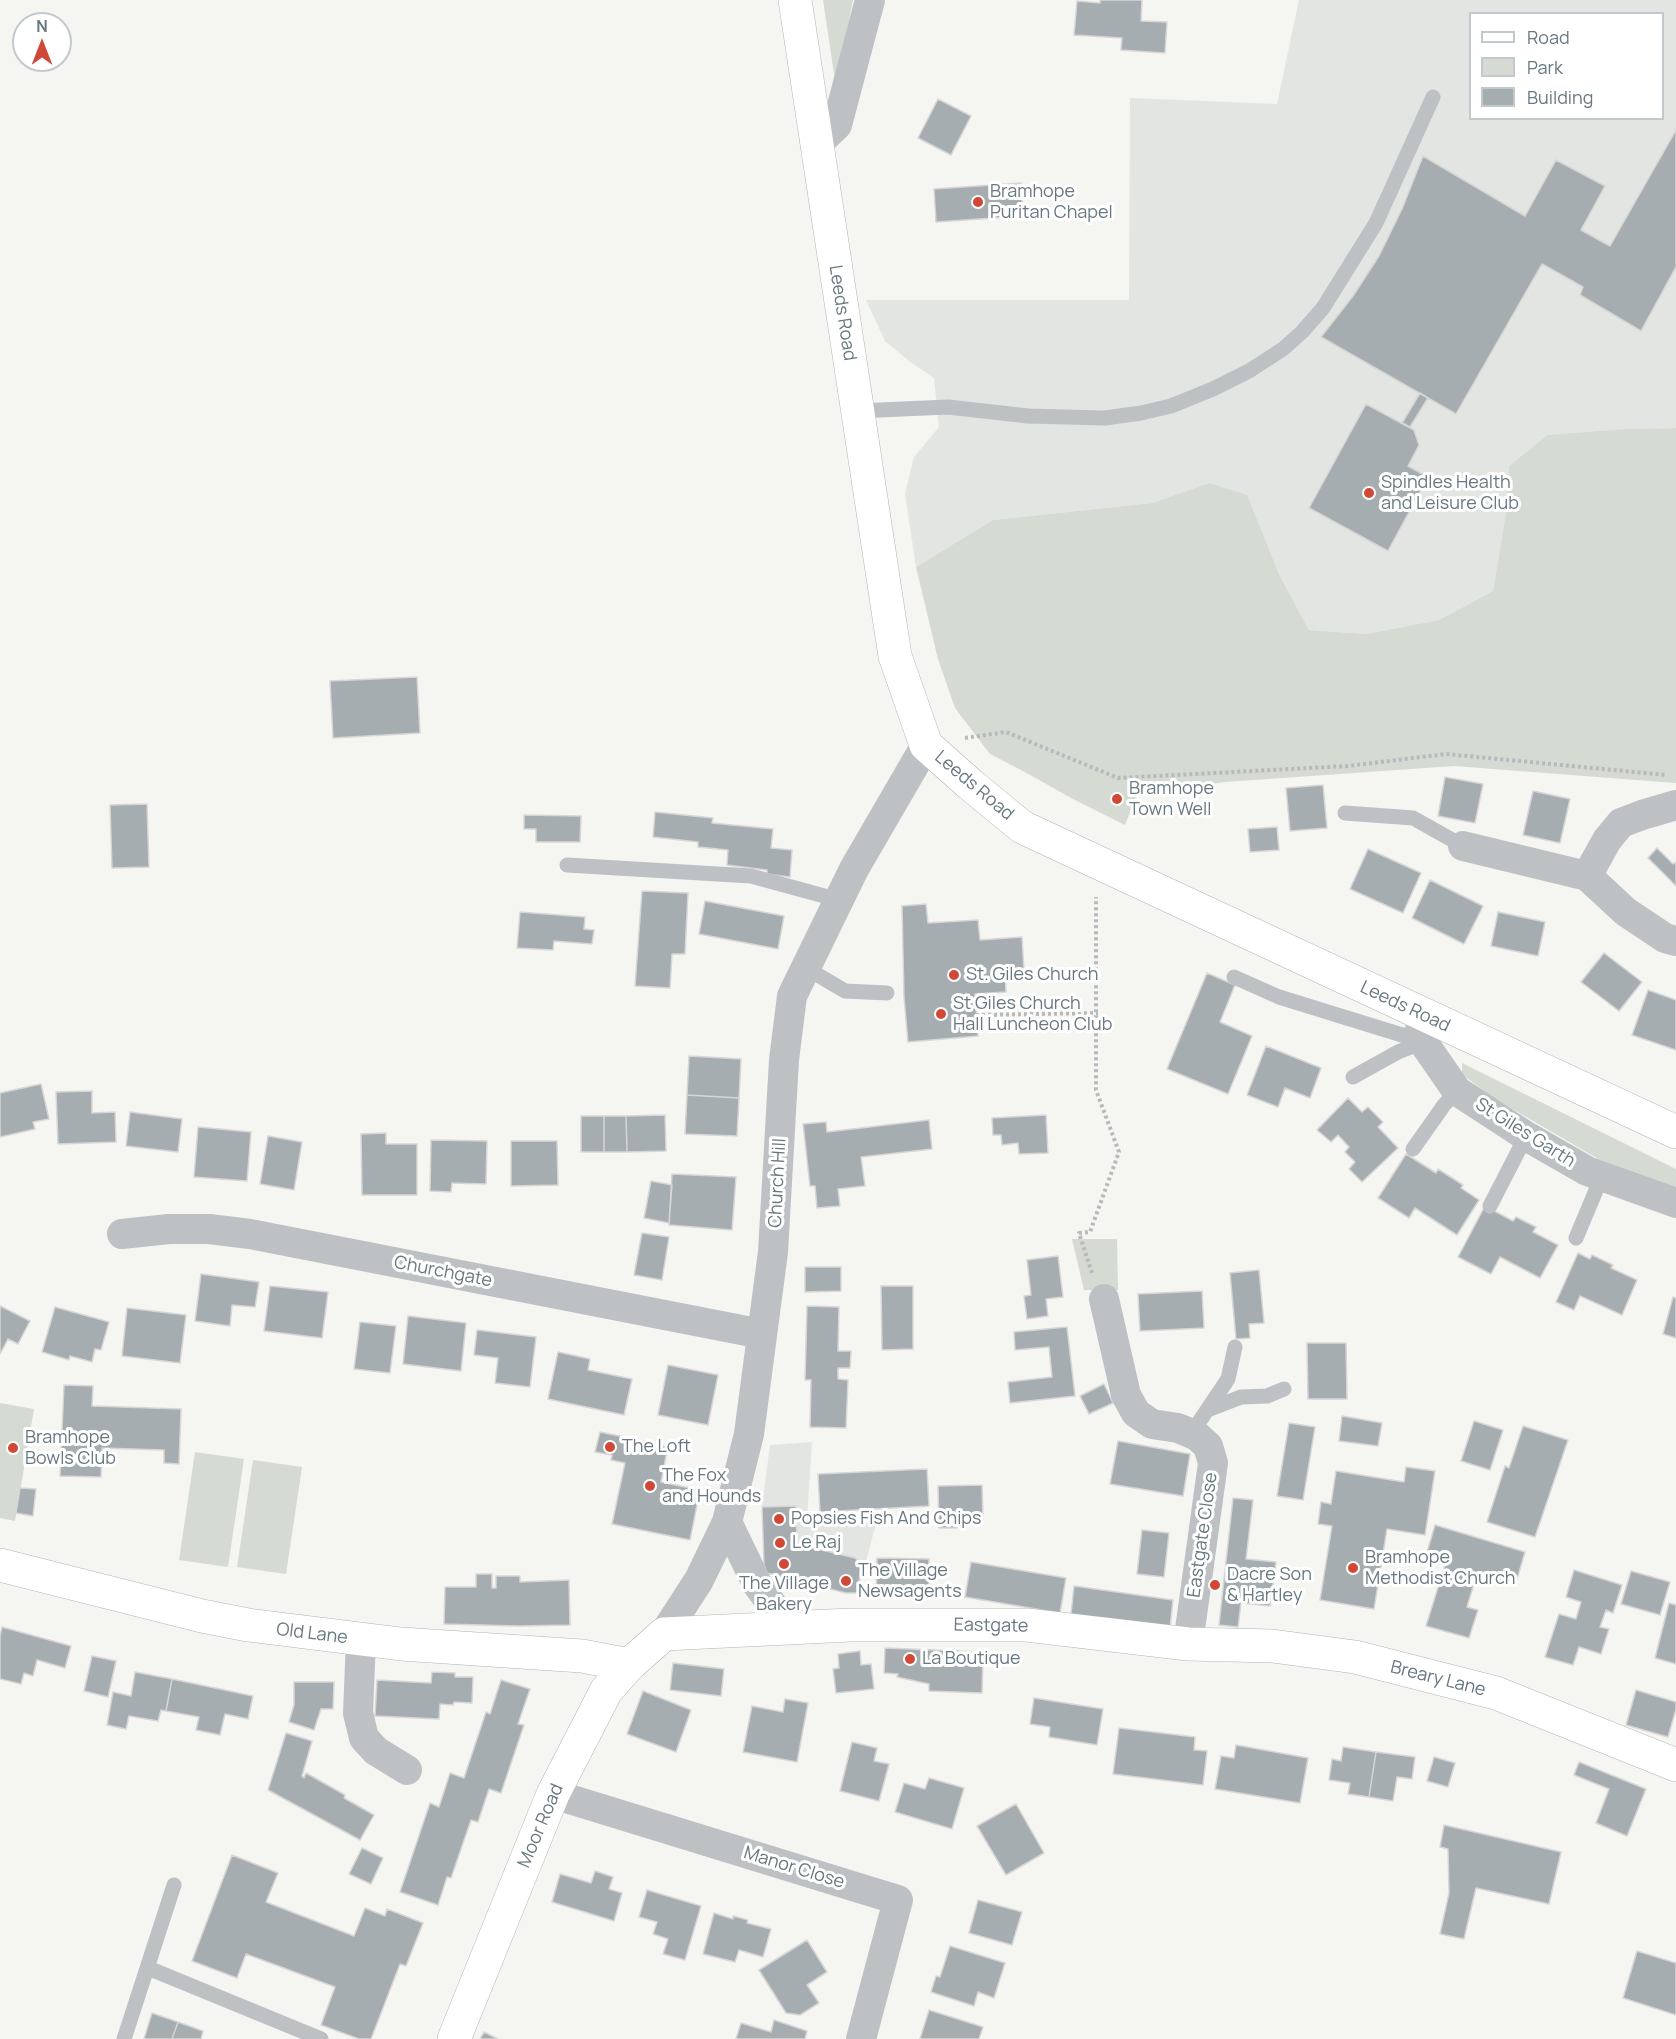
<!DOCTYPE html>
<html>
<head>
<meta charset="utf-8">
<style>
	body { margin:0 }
	#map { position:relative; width:1676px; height:2039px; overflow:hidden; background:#f5f5f2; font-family:Manrope,sans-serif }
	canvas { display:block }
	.legend { position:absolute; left:1469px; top:12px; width:195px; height:108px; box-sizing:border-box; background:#fff; border:2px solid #c2c9cc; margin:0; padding:8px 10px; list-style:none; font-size:18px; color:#677880 }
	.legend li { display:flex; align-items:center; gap:12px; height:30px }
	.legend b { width:30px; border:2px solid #c2c9cc }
	.north { position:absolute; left:12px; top:12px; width:60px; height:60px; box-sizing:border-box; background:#fff; border:2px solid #c2c9cc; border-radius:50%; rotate:0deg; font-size:16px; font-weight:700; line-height:24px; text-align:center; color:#677880 }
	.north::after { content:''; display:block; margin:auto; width:21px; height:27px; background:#d14936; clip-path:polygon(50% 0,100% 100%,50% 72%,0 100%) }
</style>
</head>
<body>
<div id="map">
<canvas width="1676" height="2039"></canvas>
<ul class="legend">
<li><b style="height:8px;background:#fff"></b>Road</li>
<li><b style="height:16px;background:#d5dad2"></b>Park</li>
<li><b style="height:16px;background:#a5adb1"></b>Building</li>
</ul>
<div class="north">N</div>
</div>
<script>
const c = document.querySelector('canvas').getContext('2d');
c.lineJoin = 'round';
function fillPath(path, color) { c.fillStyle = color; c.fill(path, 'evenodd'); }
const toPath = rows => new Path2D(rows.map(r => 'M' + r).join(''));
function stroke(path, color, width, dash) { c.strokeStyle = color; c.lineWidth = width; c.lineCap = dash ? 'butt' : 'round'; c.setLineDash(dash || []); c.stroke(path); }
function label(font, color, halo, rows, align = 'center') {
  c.font = font + ' Manrope,sans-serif'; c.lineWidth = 6; c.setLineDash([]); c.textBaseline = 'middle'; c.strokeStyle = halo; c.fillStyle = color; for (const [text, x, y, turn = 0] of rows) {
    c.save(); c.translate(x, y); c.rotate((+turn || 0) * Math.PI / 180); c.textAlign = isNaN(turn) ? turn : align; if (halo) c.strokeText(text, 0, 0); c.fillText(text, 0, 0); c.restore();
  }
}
const built = toPath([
	[1299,0,1676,0,1676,428,1629,429,1509,466,1506,512,1493,591,1439,620,1366,634,1309,630,1278,572,1209,483,1152,503,993,520,916,567,905,494,914,457,939,427,934,378,909,361,885,341,866,300,1129,300,1130,98,1277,104],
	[1470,14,1662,14,1662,118,1470,118],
	[812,1442,807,1518,876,1523,858,1593,846,1593,767,1573,764,1564,762,1507,770,1445]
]);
const green = toPath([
	[823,0,853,0,836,87],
	[1676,428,1676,783,1454,766,1225,782,1137,794,1125,825,1073,799,1023,771,990,754,955,708,938,659,916,567,993,520,1152,503,1209,483,1247,495,1278,572,1309,630,1366,634,1439,620,1493,591,1506,512,1509,466,1548,435,1629,429],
	[1462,1063,1676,1169,1676,1188,1600,1160,1492,1097,1462,1074],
	[1072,1239,1117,1239,1118,1290,1084,1290],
	[0,1403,34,1409,15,1521,0,1518],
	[195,1452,244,1459,228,1567,179,1560],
	[253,1460,302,1467,286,1574,237,1567]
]);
const building = toPath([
	[1100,0,1142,0,1141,21,1167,22,1165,53,1121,50,1122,38,1074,35,1077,1,1100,3,1100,0],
	[938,99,971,116,951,155,918,138,938,99],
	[1676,130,1676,267,1641,331,1580,295,1583,287,1542,264,1456,414,1321,337,1353,296,1379,256,1402,209,1423,156,1525,216,1556,160,1605,186,1581,230,1610,246,1676,130],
	[1021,183,1023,216,936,222,934,189,1021,183],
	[1420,393,1428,398,1410,427,1402,423,1420,393],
	[1366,404,1414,430,1419,445,1408,466,1428,477,1388,551,1309,508,1366,404],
	[417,677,420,733,333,738,330,681,417,677],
	[1445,777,1483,784,1475,823,1438,816,1445,777],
	[1323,785,1327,828,1290,831,1286,788,1323,785],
	[1533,791,1570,799,1560,843,1523,835,1533,791],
	[147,804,149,867,112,868,110,805,147,804],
	[655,812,713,818,712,823,773,829,771,848,792,850,790,877,767,874,767,870,727,865,728,850,698,847,698,842,653,837,655,812],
	[524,815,581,816,580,842,536,842,536,829,524,829,524,815],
	[1277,827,1279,850,1250,852,1248,829,1277,827],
	[1657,848,1673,864,1676,862,1676,886,1648,858,1657,848],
	[1368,849,1421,873,1403,913,1350,889,1368,849],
	[1430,880,1483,906,1464,944,1412,918,1430,880],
	[642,891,688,893,685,954,672,954,670,988,635,986,642,891],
	[705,901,784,916,778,949,699,934,705,901],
	[926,904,928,923,978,920,980,940,1022,937,1024,971,1005,972,1006,992,975,994,978,1036,908,1042,904,997,902,906,926,904],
	[520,912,585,917,584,929,594,930,592,944,554,941,553,950,517,948,520,912],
	[1498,912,1545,922,1538,956,1491,946,1498,912],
	[1604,953,1642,982,1619,1011,1581,982,1604,953],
	[1207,973,1235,985,1220,1022,1252,1036,1228,1094,1167,1069,1207,973],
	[1648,990,1676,1000,1676,1050,1632,1035,1648,990],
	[1266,1046,1321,1068,1310,1098,1285,1088,1278,1107,1247,1095,1266,1046],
	[689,1056,741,1059,739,1098,687,1095,689,1056],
	[41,1084,49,1119,33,1122,35,1129,0,1137,0,1093,41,1084],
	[92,1091,92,1113,115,1112,116,1142,58,1144,56,1092,92,1091],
	[687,1095,739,1098,737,1136,685,1134,687,1095],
	[1348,1098,1362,1112,1368,1107,1383,1122,1378,1127,1398,1148,1362,1182,1349,1169,1355,1162,1345,1152,1349,1147,1338,1135,1331,1142,1317,1130,1348,1098],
	[130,1112,182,1119,178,1152,126,1146,130,1112],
	[665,1115,666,1151,627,1152,626,1116,665,1115],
	[1046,1115,1048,1153,1019,1154,1018,1143,1002,1145,1001,1135,993,1135,992,1118,1046,1115],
	[581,1116,604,1116,604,1152,581,1152,581,1116],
	[604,1116,626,1116,627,1152,604,1152,604,1116],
	[929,1120,932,1149,861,1157,865,1186,838,1189,840,1206,817,1208,815,1186,810,1186,803,1124,826,1122,827,1132,929,1120],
	[198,1127,251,1132,247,1181,194,1177,198,1127],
	[386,1133,386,1144,417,1144,417,1195,362,1195,361,1134,386,1133],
	[268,1136,302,1142,294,1190,260,1184,268,1136],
	[431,1140,487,1141,486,1184,452,1183,451,1192,430,1191,431,1140],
	[511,1141,557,1141,558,1185,511,1186,511,1141],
	[1406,1154,1436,1173,1438,1169,1463,1185,1461,1188,1479,1200,1457,1235,1415,1208,1409,1218,1378,1198,1406,1154],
	[672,1174,736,1177,732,1230,669,1225,672,1174],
	[651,1181,672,1185,669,1223,644,1218,651,1181],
	[1485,1206,1513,1221,1516,1217,1536,1227,1533,1232,1558,1245,1540,1278,1500,1257,1491,1274,1458,1257,1485,1206],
	[642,1233,669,1237,662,1280,634,1275,642,1233],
	[1578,1253,1590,1259,1592,1255,1613,1265,1611,1268,1637,1280,1622,1315,1580,1296,1574,1310,1556,1302,1578,1253],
	[1058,1256,1063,1297,1046,1299,1048,1316,1027,1319,1024,1296,1031,1295,1027,1260,1058,1256],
	[805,1267,841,1267,841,1291,805,1292,805,1267],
	[1259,1270,1264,1323,1249,1324,1250,1338,1236,1339,1230,1273,1259,1270],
	[201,1274,259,1282,255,1307,232,1305,230,1326,195,1321,201,1274],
	[270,1286,328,1292,322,1338,264,1331,270,1286],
	[881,1286,913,1286,913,1349,882,1350,881,1286],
	[1202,1291,1204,1328,1140,1331,1138,1294,1202,1291],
	[1673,1297,1676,1298,1676,1338,1663,1334,1673,1297],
	[0,1306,30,1321,18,1344,8,1339,0,1354,0,1306],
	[807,1306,839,1307,838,1351,851,1351,850,1368,838,1368,838,1379,848,1380,846,1428,810,1427,811,1380,805,1380,807,1306],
	[55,1307,109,1322,101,1350,95,1349,92,1362,70,1356,69,1360,42,1352,55,1307],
	[127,1308,186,1315,180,1363,122,1356,127,1308],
	[408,1316,466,1323,461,1371,403,1364,408,1316],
	[360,1322,396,1326,390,1373,354,1369,360,1322],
	[1067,1327,1075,1396,1010,1403,1008,1382,1052,1377,1049,1347,1015,1350,1014,1332,1067,1327],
	[477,1330,536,1337,530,1387,495,1383,498,1358,474,1355,477,1330],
	[1307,1343,1346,1343,1347,1399,1308,1399,1307,1343],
	[558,1352,590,1359,588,1370,632,1379,624,1415,548,1399,558,1352],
	[668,1365,718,1375,708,1425,658,1415,668,1365],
	[1104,1384,1113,1403,1089,1414,1080,1396,1104,1384],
	[64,1385,93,1386,92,1406,181,1409,179,1464,164,1463,164,1450,102,1448,101,1477,60,1476,64,1385],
	[1342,1416,1382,1423,1378,1446,1339,1441,1342,1416],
	[1474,1421,1503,1430,1490,1470,1461,1461,1474,1421],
	[1289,1423,1315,1427,1303,1500,1277,1496,1289,1423],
	[1523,1426,1568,1440,1535,1537,1487,1522,1505,1466,1509,1468,1523,1426],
	[600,1432,668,1446,661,1482,700,1490,690,1540,612,1524,625,1463,611,1460,612,1455,595,1452,600,1432],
	[1118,1441,1190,1454,1183,1496,1110,1484,1118,1441],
	[1406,1467,1435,1471,1425,1535,1387,1529,1374,1609,1320,1600,1332,1526,1318,1524,1321,1502,1331,1504,1336,1471,1404,1482,1406,1467],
	[927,1469,929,1506,820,1512,818,1474,927,1469],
	[982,1485,983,1521,956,1521,957,1528,939,1528,938,1486,982,1485],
	[20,1488,36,1489,33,1516,16,1513,20,1488],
	[1233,1498,1253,1500,1246,1559,1276,1562,1270,1606,1241,1603,1238,1627,1219,1625,1233,1498],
	[796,1506,797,1544,855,1558,861,1563,858,1593,846,1593,767,1573,764,1564,762,1507,796,1506],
	[1435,1525,1525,1552,1515,1586,1477,1574,1467,1607,1478,1610,1469,1638,1426,1626,1445,1565,1425,1559,1435,1525],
	[1142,1530,1169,1533,1164,1577,1137,1574,1142,1530],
	[877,1558,929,1559,929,1595,876,1594,877,1558],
	[971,1562,1066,1578,1060,1613,965,1597,971,1562],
	[1574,1570,1622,1585,1613,1613,1606,1610,1600,1627,1609,1629,1601,1654,1579,1647,1573,1665,1545,1657,1559,1614,1576,1619,1581,1602,1566,1597,1574,1570],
	[1631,1571,1670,1582,1660,1615,1621,1604,1631,1571],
	[476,1574,492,1574,492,1588,496,1588,496,1576,520,1576,520,1582,569,1580,570,1625,519,1626,444,1624,445,1587,476,1587,476,1574],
	[1074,1586,1173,1600,1170,1628,1071,1614,1074,1586],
	[1669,1603,1676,1605,1676,1664,1655,1658,1669,1603],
	[2,1627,71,1646,65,1668,37,1660,33,1676,24,1673,21,1684,0,1679,0,1636,2,1627],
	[885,1648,983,1652,982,1693,929,1691,929,1684,897,1677,898,1674,884,1673,885,1648],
	[860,1651,861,1665,871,1664,874,1689,836,1693,833,1669,839,1668,838,1654,860,1651],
	[92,1656,116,1661,108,1697,84,1691,92,1656],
	[673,1663,724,1669,721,1696,670,1690,673,1663],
	[135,1672,172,1679,166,1711,161,1710,158,1721,129,1716,126,1729,107,1725,113,1692,131,1696,135,1672],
	[432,1672,455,1673,455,1677,473,1677,472,1703,454,1702,453,1705,440,1704,439,1719,375,1716,377,1680,431,1683,432,1672],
	[172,1679,253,1696,248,1719,225,1714,220,1735,196,1730,199,1717,166,1711,172,1679],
	[501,1680,530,1689,518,1724,524,1725,501,1793,489,1789,478,1822,471,1820,451,1878,447,1877,438,1905,400,1892,430,1803,439,1807,450,1773,464,1778,486,1712,490,1714,501,1680],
	[294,1682,334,1682,333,1709,321,1709,314,1730,289,1722,294,1705,294,1682],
	[1636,1690,1676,1702,1676,1709,1668,1737,1626,1725,1636,1690],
	[643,1691,691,1710,676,1752,627,1734,643,1691],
	[1034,1698,1103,1709,1097,1745,1049,1737,1050,1727,1030,1724,1034,1698],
	[785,1699,808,1703,797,1762,743,1752,752,1706,783,1712,785,1699],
	[1119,1728,1195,1737,1194,1750,1207,1751,1203,1785,1113,1774,1119,1728],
	[286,1733,312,1741,302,1776,304,1778,306,1773,345,1795,344,1798,374,1815,360,1840,268,1790,286,1733],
	[852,1742,877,1748,874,1761,889,1764,879,1801,840,1791,852,1742],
	[1236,1745,1308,1758,1300,1803,1215,1789,1221,1756,1234,1758,1236,1745],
	[1343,1747,1376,1752,1369,1797,1348,1794,1350,1783,1329,1780,1332,1759,1341,1761,1343,1747],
	[1376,1752,1415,1757,1412,1779,1397,1777,1393,1801,1369,1797,1376,1752],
	[1434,1757,1455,1763,1448,1787,1427,1781,1434,1757],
	[1579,1762,1646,1789,1627,1836,1596,1823,1609,1789,1574,1775,1579,1762],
	[929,1778,964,1788,952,1829,895,1812,904,1783,925,1789,929,1778],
	[1016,1804,1044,1853,1006,1875,977,1826,1016,1804],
	[1444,1825,1561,1852,1549,1904,1476,1888,1464,1939,1440,1934,1449,1893,1448,1849,1440,1847,1444,1825],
	[362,1848,383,1858,371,1884,349,1874,362,1848],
	[232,1855,278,1873,266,1902,354,1936,365,1908,385,1916,387,1909,423,1923,406,1966,400,1964,371,2039,359,2039,321,2025,335,1987,246,1954,237,1978,192,1961,232,1855],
	[595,1871,613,1877,609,1889,622,1893,614,1921,552,1902,560,1874,591,1883,595,1871],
	[647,1890,701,1906,685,1960,663,1954,668,1939,653,1934,657,1922,639,1917,647,1890],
	[978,1900,1022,1912,1012,1945,969,1933,978,1900],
	[714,1913,733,1919,733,1916,748,1920,747,1923,771,1929,763,1957,739,1950,735,1962,703,1954,714,1913],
	[807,1940,827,1972,807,1985,819,2003,800,2015,786,2013,759,1970,807,1940],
	[950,1946,1005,1963,994,1998,978,1992,974,2006,931,1992,936,1976,940,1977,950,1946],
	[1637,1951,1676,1963,1676,2015,1623,1998,1637,1951],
	[929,2010,983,2027,979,2039,920,2039,929,2010],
	[152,2013,178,2022,172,2039,144,2039,152,2013],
	[774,2020,807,2031,805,2039,736,2039,741,2023,771,2032,774,2020],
	[178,2022,203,2031,201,2039,172,2039,178,2022],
	[484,2032,498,2039,480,2039,484,2032]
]);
const path = toPath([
	[965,738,1006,732,1118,778,1348,766,1446,754,1666,775],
	[976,1015,1098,1013],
	[1092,1273,1079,1233,1090,1232,1119,1152,1096,1090,1096,897]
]);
const lane = toPath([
	[857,411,948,407,1028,416,1105,418,1141,413,1171,406,1213,389,1249,371,1283,349,1302,332,1323,308,1376,223,1433,97],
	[1345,813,1413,818,1463,846],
	[567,865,751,876,839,900],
	[806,968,845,991,887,993],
	[1234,977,1279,997,1402,1035,1422,1034],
	[1353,1077,1398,1052,1423,1042],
	[1413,1149,1444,1105,1457,1091],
	[1490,1206,1526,1136],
	[1576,1238,1602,1176],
	[1210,1409,1241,1397,1267,1396,1284,1389],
	[1191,1434,1228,1379,1235,1347],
	[148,1968,321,2039],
	[124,2039,174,1885]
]);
const street = toPath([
	[818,143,837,125,870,0],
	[1463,846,1587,876,1626,912,1665,938,1676,941],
	[1587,876,1607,840,1621,823,1642,815,1676,805],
	[1419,1013,1423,1042,1457,1091,1526,1136,1587,1171,1676,1203],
	[122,1234,169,1229,209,1229,250,1234,762,1334],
	[1104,1299,1126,1395,1136,1413,1152,1424,1178,1428,1197,1436,1208,1446,1213,1463,1188,1644],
	[727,1522,757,1584,773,1606,794,1628],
	[664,1634,699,1580,727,1522,749,1434,773,1252,784,1060,792,996,854,869,926,745],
	[361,1640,358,1713,364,1738,376,1751,407,1770],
	[553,1794,898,1900,861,2039]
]);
const secondary = toPath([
	[0,1565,202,1616,248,1625,401,1644,582,1656,629,1665],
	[454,2039,553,1794,586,1730,606,1691,629,1665,664,1634,850,1625,1027,1625,1188,1644,1272,1646,1355,1657,1496,1693,1676,1765]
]);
const highway = toPath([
	[795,0,895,656,926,745,971,785,1022,827,1676,1132]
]);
const markers = [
	[978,202,6,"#d14936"],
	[1369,493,6,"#d14936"],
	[1117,799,6,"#d14936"],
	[954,975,6,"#d14936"],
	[941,1014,6,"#d14936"],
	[610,1447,6,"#d14936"],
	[13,1448,6,"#d14936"],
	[650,1486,6,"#d14936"],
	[779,1519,6,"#d14936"],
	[780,1543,6,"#d14936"],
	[784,1564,6,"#d14936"],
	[1353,1568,6,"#d14936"],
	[846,1581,6,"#d14936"],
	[1215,1585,6,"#d14936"],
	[910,1659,6,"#d14936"]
];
const poiNames = [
	["Bramhope",990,192],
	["Puritan Chapel",990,213],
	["Spindles Health",1381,483],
	["and Leisure Club",1381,504],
	["Bramhope",1129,789],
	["Town Well",1129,810],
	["St. Giles Church",966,975],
	["St Giles Church",953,1004],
	["Hall Luncheon Club",953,1025],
	["Bramhope",25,1438],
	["Bowls Club",25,1459],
	["The Loft",622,1447],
	["The Fox",662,1476],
	["and Hounds",662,1497],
	["Popsies Fish And Chips",791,1519],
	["Le Raj",792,1543],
	["Bramhope",1365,1558],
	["Methodist Church",1365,1579],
	["The Village",858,1571],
	["Newsagents",858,1592],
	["Dacre Son",1227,1575],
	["& Hartley",1227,1596],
	["The Village",784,1584,"center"],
	["Bakery",784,1605,"center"],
	["La Boutique",922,1659]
];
const streetNames = [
	["Leeds Road",842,313,81],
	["Leeds Road",974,786,40],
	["Leeds Road",1405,1007,25],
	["St Giles Garth",1525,1133,32],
	["Church Hill",778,1183,-87],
	["Churchgate",443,1272,11],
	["Eastgate Close",1203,1535,-82],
	["Eastgate",991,1626,1],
	["Old Lane",312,1634,7],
	["Breary Lane",1438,1679,14],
	["Moor Road",541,1826,-67],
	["Manor Close",794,1868,17]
];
fillPath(built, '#e3e5e2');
fillPath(green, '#d5dad2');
fillPath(building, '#a5adb1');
stroke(building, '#d7d6d5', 1.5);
stroke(secondary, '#afb5b8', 34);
stroke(highway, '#b0b5b7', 34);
stroke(path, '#b7babc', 4, [3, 3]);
stroke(lane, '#bdc1c4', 15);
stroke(street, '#bdc1c4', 30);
stroke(secondary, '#fff', 33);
stroke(highway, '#fff', 33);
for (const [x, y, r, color] of markers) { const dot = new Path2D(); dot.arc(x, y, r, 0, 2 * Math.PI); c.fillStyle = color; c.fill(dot); stroke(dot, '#fff', 2); }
label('18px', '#677880', '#fff', poiNames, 'left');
label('18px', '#677880', '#fff', streetNames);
</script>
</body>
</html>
